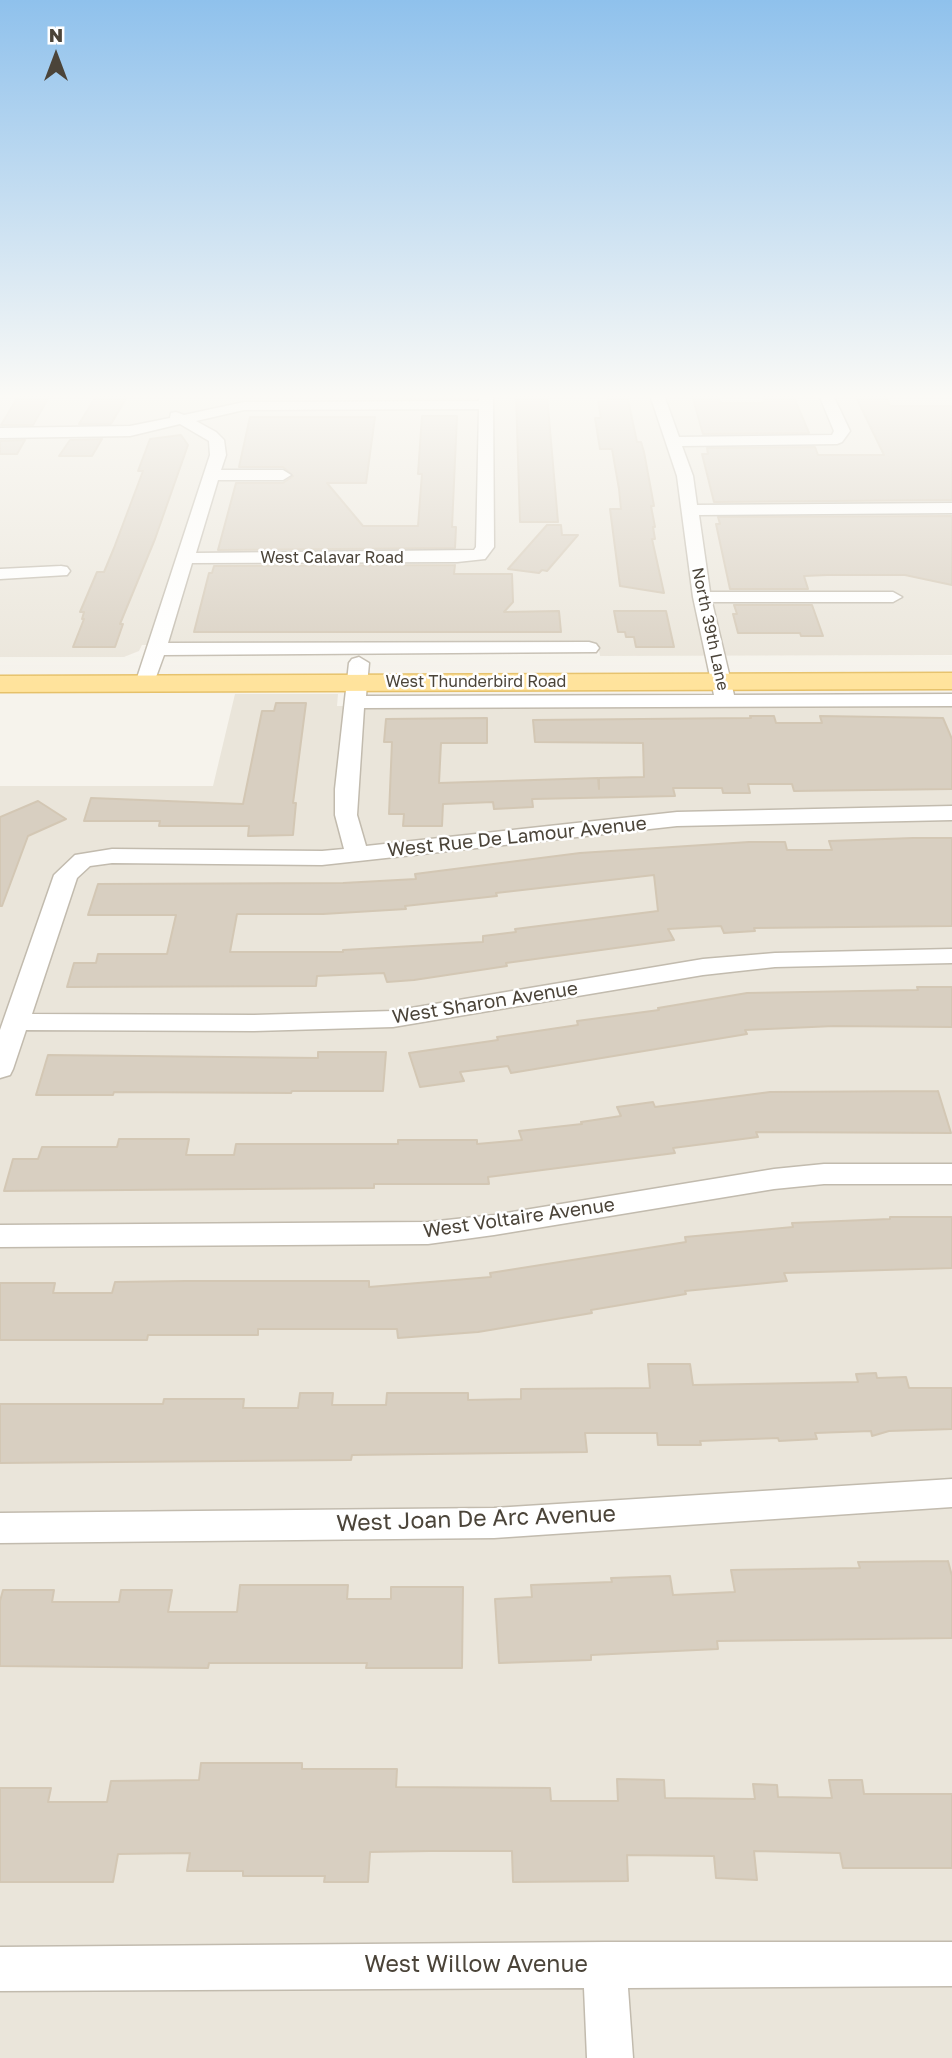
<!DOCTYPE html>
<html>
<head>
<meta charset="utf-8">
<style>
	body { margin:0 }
	#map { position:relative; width:952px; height:2058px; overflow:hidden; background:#f6f3ec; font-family:"Golos Text",sans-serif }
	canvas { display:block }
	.north { position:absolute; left:21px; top:21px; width:70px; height:70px; -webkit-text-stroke:5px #fff; paint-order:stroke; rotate:0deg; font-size:19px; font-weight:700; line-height:28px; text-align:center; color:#4b4439 }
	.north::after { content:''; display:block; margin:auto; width:24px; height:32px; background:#4b4439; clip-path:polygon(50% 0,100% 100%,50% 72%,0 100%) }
</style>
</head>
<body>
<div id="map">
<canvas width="952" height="2058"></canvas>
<div class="north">N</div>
</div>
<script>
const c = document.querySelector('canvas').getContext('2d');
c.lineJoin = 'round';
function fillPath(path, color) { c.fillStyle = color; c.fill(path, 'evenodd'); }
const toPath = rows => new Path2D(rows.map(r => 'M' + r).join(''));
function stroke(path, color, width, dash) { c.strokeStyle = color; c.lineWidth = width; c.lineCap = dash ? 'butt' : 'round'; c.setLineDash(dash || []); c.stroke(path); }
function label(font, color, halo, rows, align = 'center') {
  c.font = font + ' "Golos Text",sans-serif'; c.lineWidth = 5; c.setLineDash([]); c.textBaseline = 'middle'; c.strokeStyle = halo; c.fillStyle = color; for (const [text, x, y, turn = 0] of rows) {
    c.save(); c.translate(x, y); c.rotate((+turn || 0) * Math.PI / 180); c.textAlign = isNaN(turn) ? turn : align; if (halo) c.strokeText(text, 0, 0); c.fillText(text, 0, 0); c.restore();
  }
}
const residential = toPath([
	[0,395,952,395,952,655,600,656,598,645,142,645,139,651,124,657,0,657],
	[235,694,338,694,337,706,952,704,952,2058,0,2058,0,786,213,786]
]);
const building = toPath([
	[19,395,50,395,33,425,1,425,19,395],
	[105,395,128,395,111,424,79,424,95,398,105,395],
	[516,395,547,395,558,522,520,522,516,395],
	[607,395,627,395,637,442,641,442,644,452,654,506,651,506,655,527,653,527,655,539,652,539,664,593,620,586,610,509,621,509,619,489,612,449,600,449,595,418,601,418,598,401,608,401,607,395],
	[692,395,718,395,720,403,762,403,765,401,763,395,793,395,809,433,703,434,692,395],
	[855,395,885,395,890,406,952,406,952,500,714,502,702,454,708,454,707,448,815,447,818,455,884,455,855,395],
	[422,416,457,416,452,527,456,527,455,548,218,550,236,483,283,483,293,476,283,467,239,467,250,417,375,417,366,483,327,483,363,526,418,526,422,474,418,474,422,416],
	[181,435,188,445,155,539,120,624,123,624,115,647,73,647,84,619,82,619,84,612,80,612,97,572,104,572,114,548,143,471,138,471,150,439,181,435],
	[102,439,92,456,59,456,70,440,102,439],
	[25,440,17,454,0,454,0,441,25,440],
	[952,516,952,585,905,575,827,575,804,576,808,589,730,589,716,524,720,524,718,517,952,516],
	[547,525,561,525,562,535,578,535,547,571,542,570,539,573,508,569,547,525],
	[455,565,454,574,512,574,513,602,504,612,559,611,561,632,194,632,209,573,212,573,214,566,455,565],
	[734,605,812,605,823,636,801,636,800,633,738,633,733,614,737,614,734,605],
	[614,611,666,611,674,647,636,647,634,637,626,637,625,632,618,632,614,611],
	[276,703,306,703,293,803,296,803,293,835,248,836,249,826,159,826,160,821,84,821,91,798,243,804,262,711,274,711,276,703],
	[750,716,774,716,776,723,822,723,820,716,943,718,952,739,952,789,794,791,792,784,748,784,750,793,723,793,722,788,673,788,675,796,532,799,533,807,494,809,493,802,443,804,442,826,403,826,404,814,389,814,392,742,384,742,386,719,487,718,487,743,441,743,439,783,598,778,599,789,599,778,644,777,643,743,535,742,533,720,751,718,750,716],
	[38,801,66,819,28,836,2,906,0,906,0,817,38,801],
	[913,838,952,838,952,926,754,928,755,931,724,933,721,926,668,929,674,940,506,963,507,966,414,980,387,982,384,973,317,976,316,986,67,987,74,963,96,963,98,954,167,954,176,915,88,915,98,884,343,883,416,879,415,874,580,853,749,842,785,842,787,850,832,850,829,841,913,838],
	[654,875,658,911,515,929,516,932,483,936,483,942,343,950,343,952,230,952,237,914,323,914,406,909,405,906,497,896,496,893,654,875],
	[917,987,952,987,952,1027,834,1026,745,1030,747,1034,511,1073,508,1066,460,1072,464,1081,420,1087,409,1053,498,1040,497,1037,578,1025,577,1021,659,1010,658,1008,747,993,918,990,917,987],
	[318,1052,386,1052,383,1091,292,1091,291,1093,114,1092,113,1095,36,1095,48,1055,318,1058,318,1052],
	[938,1091,951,1133,756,1132,758,1137,673,1148,675,1153,488,1177,489,1184,374,1184,374,1188,4,1191,13,1159,38,1159,42,1147,117,1147,119,1139,189,1139,186,1155,234,1155,236,1144,398,1144,398,1140,477,1140,477,1144,522,1140,519,1131,582,1124,581,1122,621,1116,617,1107,653,1102,655,1107,770,1092,938,1091],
	[890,1217,952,1217,952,1268,784,1273,787,1281,685,1291,686,1294,591,1310,592,1313,478,1332,398,1338,397,1329,258,1329,258,1335,148,1335,147,1340,0,1340,0,1283,55,1283,53,1293,112,1293,115,1282,186,1281,369,1281,369,1287,491,1277,490,1273,686,1242,685,1237,793,1227,792,1223,890,1219,890,1217],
	[648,1364,690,1364,693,1385,858,1382,856,1374,876,1373,877,1378,906,1377,909,1388,952,1388,952,1429,889,1431,872,1436,871,1431,815,1433,817,1439,779,1441,778,1438,700,1441,701,1445,658,1445,657,1433,585,1433,587,1452,352,1455,351,1460,0,1463,0,1404,163,1404,164,1399,244,1399,243,1408,298,1408,300,1393,333,1393,332,1405,386,1405,387,1393,468,1393,468,1400,521,1399,521,1389,650,1388,648,1364],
	[948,1561,952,1576,952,1638,717,1641,718,1649,591,1655,591,1660,499,1663,495,1599,532,1597,531,1585,612,1582,611,1578,670,1576,673,1595,735,1592,731,1570,860,1568,858,1562,948,1561],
	[240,1585,348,1585,347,1599,391,1599,391,1587,463,1587,462,1668,366,1668,367,1663,209,1663,208,1668,0,1666,0,1601,3,1590,54,1590,52,1602,119,1602,121,1590,172,1590,168,1612,237,1612,240,1585],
	[201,1763,302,1763,302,1769,397,1769,396,1787,550,1788,551,1801,618,1801,617,1779,664,1780,665,1798,755,1799,753,1784,777,1785,778,1797,832,1798,829,1780,862,1780,864,1794,952,1794,952,1868,843,1868,840,1853,754,1851,757,1880,716,1878,714,1856,627,1855,628,1881,513,1882,512,1851,430,1851,370,1852,368,1882,324,1882,325,1876,243,1876,243,1871,187,1871,190,1853,118,1854,113,1882,0,1882,0,1788,51,1788,48,1802,107,1802,111,1781,199,1780,201,1763]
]);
const minor = toPath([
	[479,395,493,395,494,547,485,559,457,562,192,563,168,643,589,642,596,644,599,648,596,652,164,655,152,688,138,688,135,684,210,455,209,441,180,424,130,436,0,438,0,428,130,426,170,418,171,413,176,412,184,415,244,402,479,401,479,395],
	[479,409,476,547,474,550,196,553,218,480,283,480,291,475,283,470,221,470,226,455,224,440,216,432,196,421,244,410,479,409],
	[650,395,664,395,679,437,832,435,834,431,819,395,833,395,850,431,842,442,837,444,682,446,693,476,697,505,952,503,952,513,699,515,710,592,893,592,902,597,893,602,712,602,734,695,952,694,952,706,364,708,357,815,366,846,677,812,952,806,952,820,677,826,322,865,112,863,90,866,77,878,32,1014,254,1015,393,1011,703,959,775,953,952,949,952,963,775,967,703,975,393,1027,254,1031,26,1030,13,1069,10,1075,0,1078,0,1030,54,875,75,855,112,849,322,851,344,849,335,815,335,789,349,663,352,659,359,657,369,663,366,696,714,695,693,597,677,476,650,395],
	[61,566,67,567,70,571,67,575,0,579,0,569,61,566],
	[824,1164,952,1164,952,1184,824,1184,774,1189,494,1235,428,1244,0,1247,0,1225,428,1222,494,1215,774,1169,824,1164],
	[952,1479,952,1507,494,1538,0,1543,0,1513,494,1508,952,1479],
	[605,1942,952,1942,952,1986,628,1988,633,2058,587,2058,584,1988,0,1991,0,1947,605,1942]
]);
const major = toPath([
	[952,673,952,689,0,692,0,676,952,673]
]);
const farStreetnames = [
	["West Calavar Road",332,558],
	["North 39th Lane",710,629,78],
	["West Thunderbird Road",476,682]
];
const streetNames = [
	["West Rue De Lamour Avenue",517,837,-6],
	["West Sharon Avenue",485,1003,-9],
	["West Voltaire Avenue",519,1218,-8]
];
const nearStreetnames = [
	["West Joan De Arc Avenue",476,1519,-2],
	["West Willow Avenue",476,1965]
];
fillPath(residential, '#eae5da');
fillPath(building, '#d8cfc1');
stroke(building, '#d3c7b4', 2);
stroke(minor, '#c2bbae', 3);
stroke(major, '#e6c16a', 3);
fillPath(minor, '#fff');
fillPath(major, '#ffe39c');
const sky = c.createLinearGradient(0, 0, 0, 683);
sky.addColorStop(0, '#8fc1ec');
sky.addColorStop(0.58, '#fbfaf6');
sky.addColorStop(1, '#fbfaf600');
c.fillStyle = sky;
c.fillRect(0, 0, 952, 683);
label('16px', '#4b4439', '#fff', farStreetnames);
label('19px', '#4b4439', '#fff', streetNames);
label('23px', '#4b4439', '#fff', nearStreetnames);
</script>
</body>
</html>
